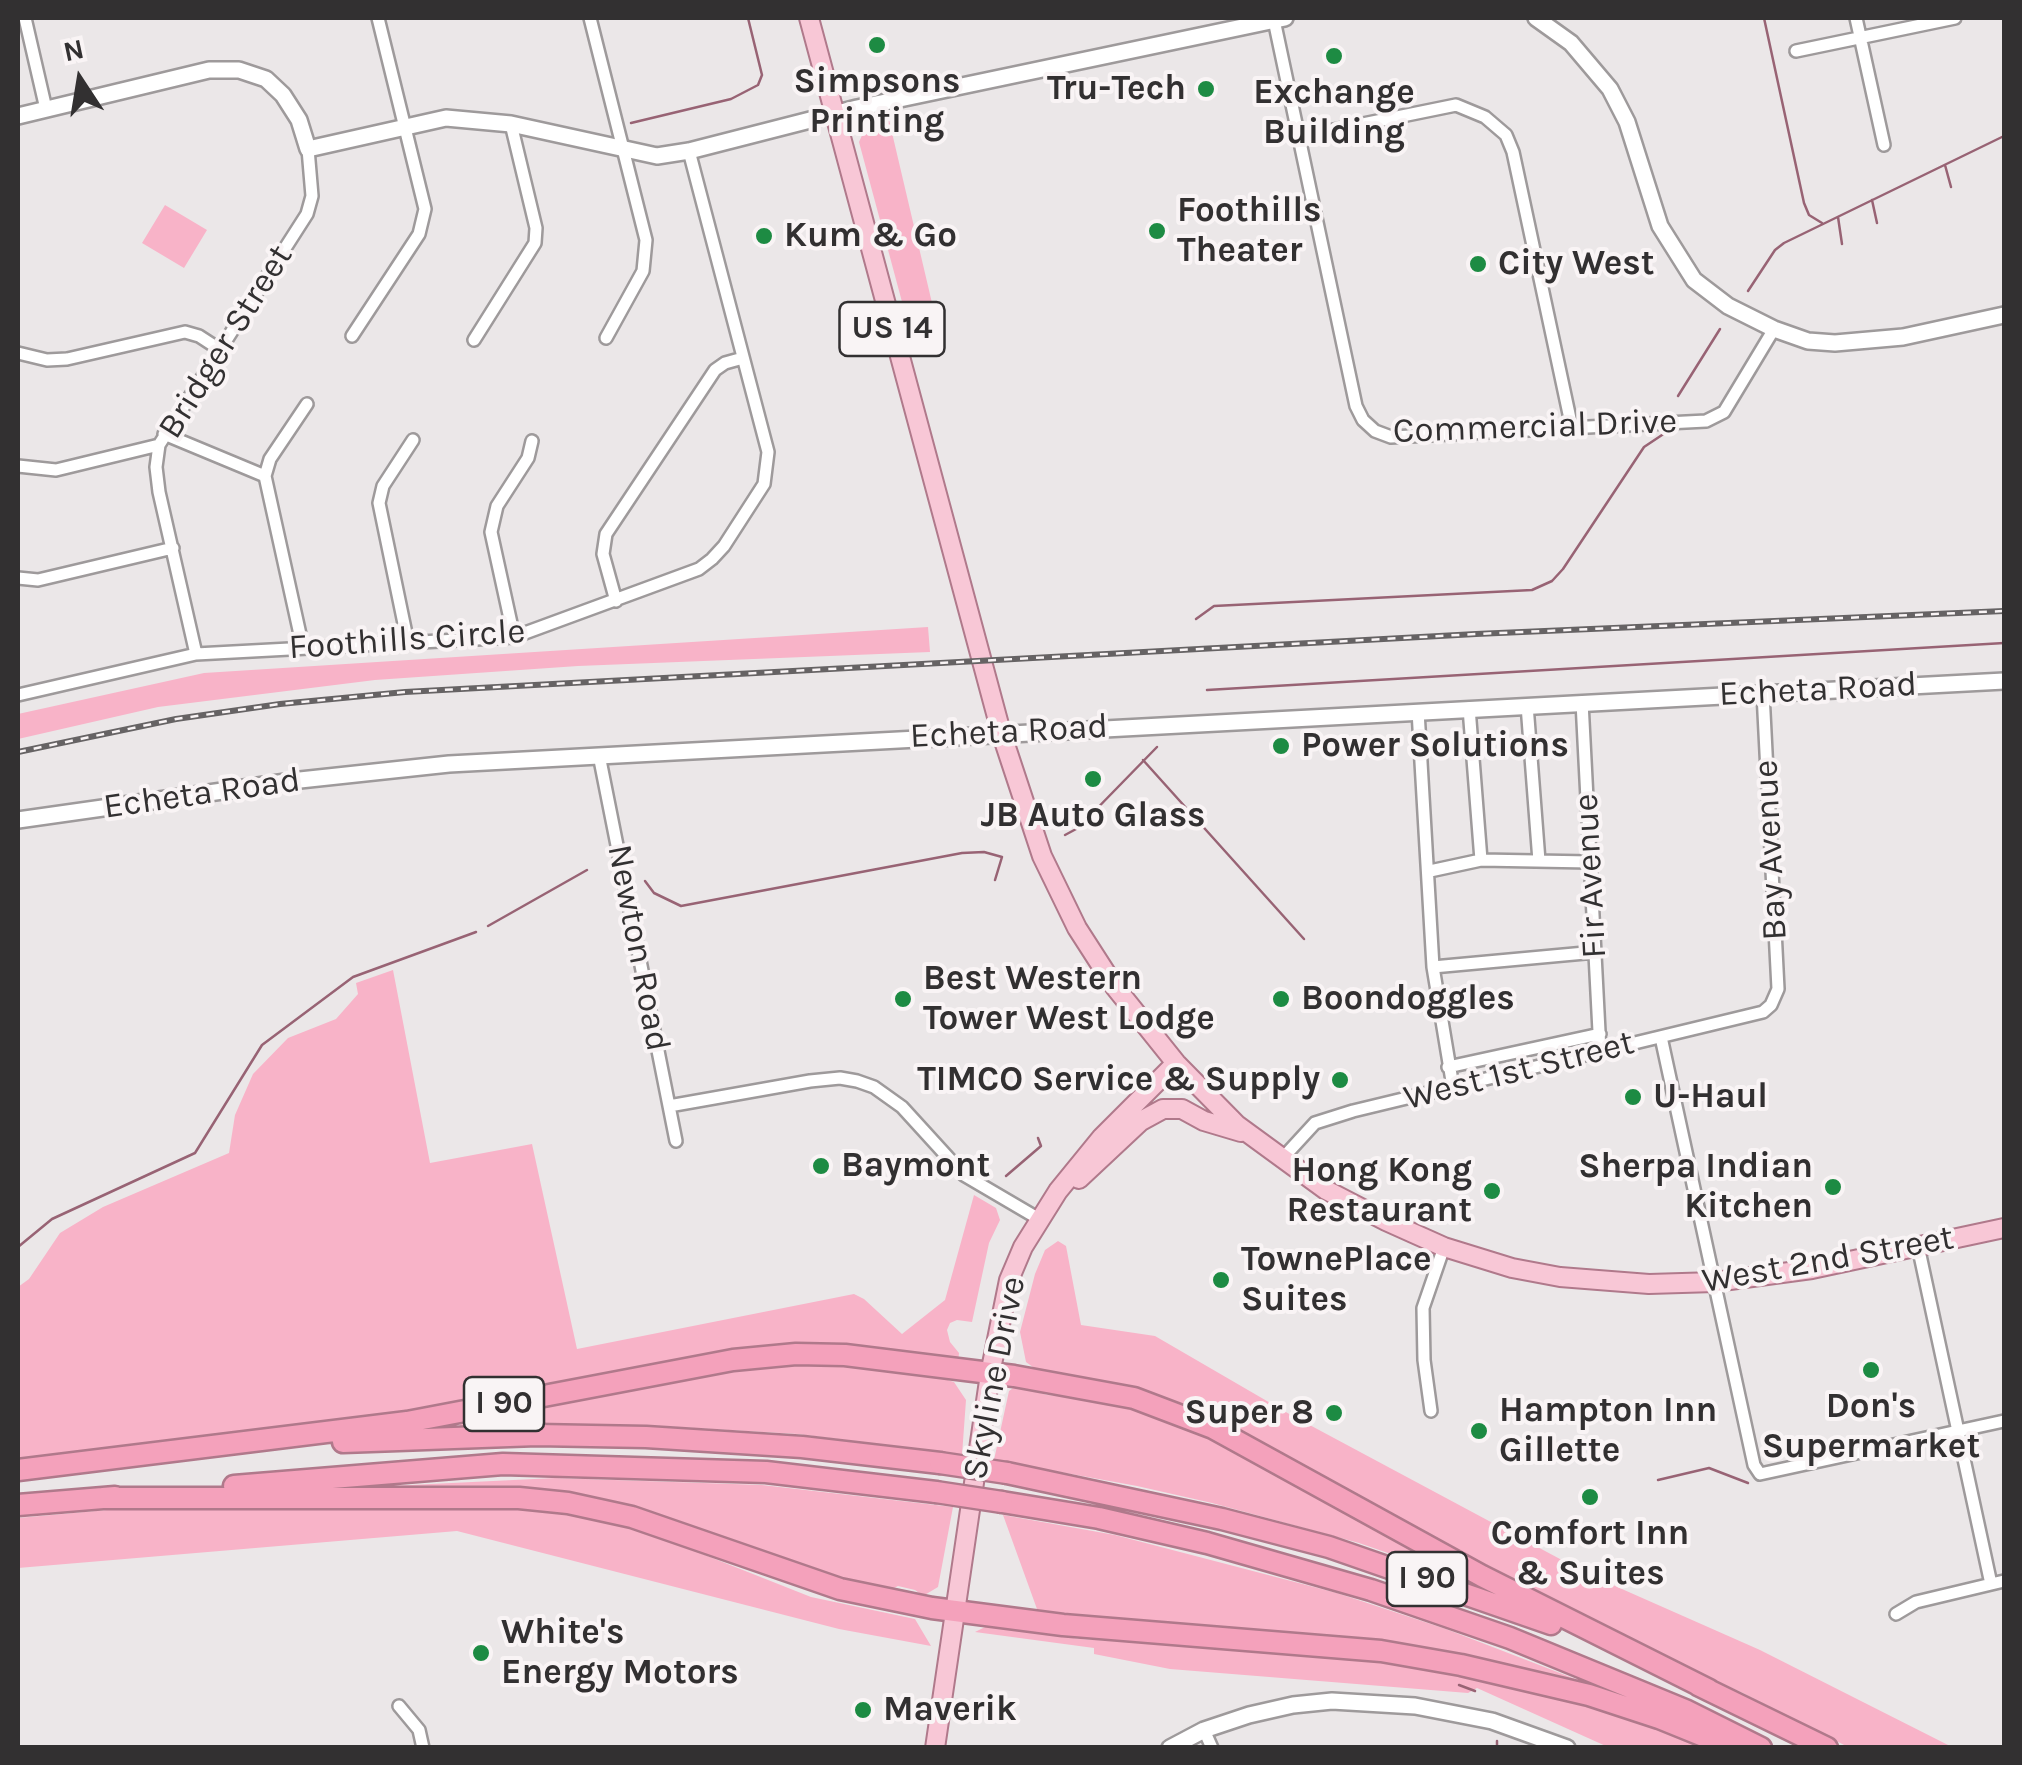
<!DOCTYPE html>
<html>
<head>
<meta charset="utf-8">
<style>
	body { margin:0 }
	#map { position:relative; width:2022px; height:1765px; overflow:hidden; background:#ebe7e8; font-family:Karla,sans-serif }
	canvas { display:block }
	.frame { position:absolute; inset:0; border:20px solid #323031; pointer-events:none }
	.north { position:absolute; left:30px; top:30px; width:100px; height:100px; -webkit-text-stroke:8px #f9f4f5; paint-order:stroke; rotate:348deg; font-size:28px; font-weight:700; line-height:40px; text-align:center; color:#323031 }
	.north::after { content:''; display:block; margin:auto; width:35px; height:45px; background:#323031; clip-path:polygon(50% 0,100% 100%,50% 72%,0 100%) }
</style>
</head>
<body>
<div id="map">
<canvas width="2022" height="1765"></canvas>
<div class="frame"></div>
<div class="north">N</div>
</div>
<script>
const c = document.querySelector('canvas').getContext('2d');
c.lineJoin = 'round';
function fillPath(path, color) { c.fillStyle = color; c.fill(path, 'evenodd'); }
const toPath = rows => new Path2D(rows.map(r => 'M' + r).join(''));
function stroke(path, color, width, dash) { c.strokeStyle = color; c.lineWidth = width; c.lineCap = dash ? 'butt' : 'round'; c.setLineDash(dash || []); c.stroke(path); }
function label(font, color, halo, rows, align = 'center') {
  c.font = font + ' Karla,sans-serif'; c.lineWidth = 8; c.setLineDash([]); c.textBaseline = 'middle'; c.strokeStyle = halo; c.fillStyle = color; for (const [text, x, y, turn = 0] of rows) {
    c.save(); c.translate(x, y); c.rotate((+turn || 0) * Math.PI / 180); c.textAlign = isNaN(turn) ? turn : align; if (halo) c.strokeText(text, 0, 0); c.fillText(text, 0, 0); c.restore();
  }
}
const green = toPath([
	[880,120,889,120,940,337,924,342,912,339,859,142,864,131],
	[165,205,207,230,184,268,142,243],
	[928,627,930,652,578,666,375,680,158,707,18,739,18,714,204,673],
	[393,970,430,1163,532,1144,577,1349,854,1294,864,1299,902,1334,945,1300,974,1195,996,1208,1000,1220,989,1243,972,1322,957,1320,950,1323,947,1330,950,1342,959,1353,958,1363,886,1350,795,1349,410,1418,18,1461,18,1287,29,1279,60,1233,103,1207,229,1153,235,1115,253,1074,288,1038,336,1019,358,994,356,983],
	[1058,1241,1066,1246,1081,1325,1155,1336,1291,1415,1588,1574,1760,1650,1952,1747,1848,1747,1743,1693,1581,1620,1329,1485,1272,1449,1213,1417,1137,1390,1037,1370,1026,1362,1020,1332,1035,1274,1045,1250],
	[800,1363,866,1365,926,1373,954,1382,966,1400,962,1455,798,1434,642,1425,460,1427,460,1423,715,1372],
	[1016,1386,1047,1395,1114,1400,1219,1439,1455,1573,1440,1571,1359,1543,1212,1503,1137,1486,994,1460,1009,1391],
	[555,1478,762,1485,953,1507,938,1587,923,1596,915,1590,898,1586,888,1591,853,1584,641,1513,369,1490,369,1487],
	[522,1505,619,1521,811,1597,915,1619,931,1646,839,1629,457,1531,18,1568,18,1518,140,1507],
	[1003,1515,1115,1535,1337,1593,1446,1629,1604,1690,1512,1670,1079,1620,1037,1609],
	[989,1625,1080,1639,1375,1656,1571,1699,1645,1722,1711,1747,1608,1747,1477,1688,1468,1693,1170,1669,1094,1654,1094,1648,975,1632]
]);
const stream = toPath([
	[1764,18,1804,203,1809,215,1822,223],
	[631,123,731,99,758,85,762,75,748,18],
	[1945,165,1951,187],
	[1872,200,1877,223],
	[1838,217,1842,244],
	[1748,291,1775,250,1784,243,2004,136],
	[1678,396,1720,329],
	[1196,619,1214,606,1532,590,1552,581,1563,569,1644,447,1665,433],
	[1207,690,2004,643],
	[1143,760,1304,939],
	[1065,835,1078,828,1157,747],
	[645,881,654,893,681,906,962,853,984,852,1002,857,995,880],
	[488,926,587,870],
	[1006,1176,1041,1146,1038,1138],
	[18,1247,52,1219,195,1153,262,1045,353,977,476,932],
	[1658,1480,1709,1468,1748,1483],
	[1459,1685,1475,1691],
	[1497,1748,1497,1741]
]);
const street = toPath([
	[25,18,46,109],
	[590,18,646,240,643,271,606,338],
	[1856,18,1884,145],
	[1274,20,1356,406,1363,420,1375,431,1391,437,1706,421,1724,412,1774,329],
	[1796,51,1955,18],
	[1299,137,1456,105,1485,117,1506,135,1513,152,1572,428],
	[352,336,419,234,425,209,378,18],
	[474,340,535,243,536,228,511,124],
	[18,353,47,360,67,359,185,332,199,336,219,349],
	[164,434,265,476],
	[18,466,56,470,159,445],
	[18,578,38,580,173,548],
	[616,601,603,554,606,534,715,370,725,363,743,358],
	[514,637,491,532,497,506,528,458,532,441],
	[408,643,379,503,383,486,413,440],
	[303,648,265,476,270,459,307,404],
	[196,654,159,492,156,467,159,445,307,214,312,196,308,149],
	[18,695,196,654,514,637,699,569,712,559,724,546,764,484,768,452,689,151],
	[1582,702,1600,1051],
	[1527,705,1539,861],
	[1469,708,1481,860],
	[1418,711,1433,967,1453,1087],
	[599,755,676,1141],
	[1430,871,1481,860,1590,862],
	[1433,967,1596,952],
	[1661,1037,1754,1465,1760,1474,2004,1421],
	[1448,1067,1600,1034],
	[669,1106,810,1081,840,1078,857,1081,874,1087,902,1107,964,1175,1039,1219],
	[1281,1160,1315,1123,1353,1111,1763,1012,1771,1005,1778,989,1763,693],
	[1918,1246,1991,1584],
	[1431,1411,1424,1360,1423,1308,1444,1247],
	[1896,1614,1916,1602,2004,1581],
	[399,1706,419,1730,423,1748],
	[1204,1730,1212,1748]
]);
const secondary = toPath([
	[1536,18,1571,43,1610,89,1627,122,1660,226,1694,280,1728,306,1774,329,1808,341,1835,343,1903,337,2004,315],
	[18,116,209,70,239,70,266,79,283,95,299,120,308,149,446,118,511,124,657,156,689,151,857,108,1285,18],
	[18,820,300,780,449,764,2004,681],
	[1170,1748,1204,1730,1249,1715,1293,1705,1332,1701,1415,1706,1492,1721,1567,1748]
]);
const primary = toPath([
	[809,18,1001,732,1042,856,1077,928,1115,987,1176,1063,1237,1125,1326,1190,1386,1221,1444,1247,1512,1268,1560,1277,1649,1284,1715,1282,1812,1269,2004,1228],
	[1079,1179,1141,1121,1163,1109,1182,1109,1204,1121,1241,1132],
	[935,1748,990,1374,1009,1280,1023,1247,1058,1191,1102,1137,1176,1063]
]);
const highway = toPath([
	[343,1442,537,1435,646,1437,802,1447,940,1463],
	[18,1470,407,1422,733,1360,796,1354,845,1355,1014,1376,1134,1398,1213,1428,1482,1576,1709,1690],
	[1007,1473,1222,1519,1329,1547,1551,1624],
	[234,1486,503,1464,766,1472,936,1492],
	[102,1498,519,1498,568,1503,632,1517,840,1589,932,1608,1063,1625,1381,1651,1461,1665,1589,1695,1659,1718,1733,1748],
	[1002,1502,1099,1518,1207,1543,1371,1590,1510,1638,1685,1710,1761,1748],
	[18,1505,115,1497],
	[1698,1685,1827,1748]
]);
const rail = toPath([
	[18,752,176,719,280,704,405,692,1476,634,2004,611]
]);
const highwayBridge = toPath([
	[940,1463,1007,1473],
	[936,1492,1002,1502]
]);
const markers = [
	[877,45,10,"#1d8b43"],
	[1334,56,10,"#1d8b43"],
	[1206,89,10,"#1d8b43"],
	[1157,231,10,"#1d8b43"],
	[764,236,10,"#1d8b43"],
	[1478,264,10,"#1d8b43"],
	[1281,746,10,"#1d8b43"],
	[1093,779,10,"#1d8b43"],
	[903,999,10,"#1d8b43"],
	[1281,999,10,"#1d8b43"],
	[1340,1080,10,"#1d8b43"],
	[1633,1097,10,"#1d8b43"],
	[821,1166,10,"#1d8b43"],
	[1833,1187,10,"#1d8b43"],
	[1492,1191,10,"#1d8b43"],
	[1221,1280,10,"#1d8b43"],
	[1871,1370,10,"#1d8b43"],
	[1334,1413,10,"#1d8b43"],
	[1479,1431,10,"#1d8b43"],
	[1590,1497,10,"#1d8b43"],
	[481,1653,10,"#1d8b43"],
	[863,1710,10,"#1d8b43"]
];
const shields = [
	[892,329,105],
	[504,1404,80],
	[1427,1579,80]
];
const shieldNames = [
	["US 14",892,329],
	["I 90",504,1404],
	["I 90",1427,1579]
];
const poiNames = [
	["Simpsons",877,82,"center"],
	["Printing",877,122,"center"],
	["Tru-Tech",1186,89,"right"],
	["Exchange",1334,93,"center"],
	["Building",1334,133,"center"],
	["Foothills",1177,211],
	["Theater",1177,251],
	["Kum & Go",784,236],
	["City West",1498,264],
	["Power Solutions",1301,746],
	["JB Auto Glass",1093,816,"center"],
	["Best Western",923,979],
	["Tower West Lodge",923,1019],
	["Boondoggles",1301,999],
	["TIMCO Service & Supply",1320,1080,"right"],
	["U-Haul",1653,1097],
	["Baymont",841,1166],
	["Sherpa Indian",1813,1167,"right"],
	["Kitchen",1813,1207,"right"],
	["Hong Kong",1472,1171,"right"],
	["Restaurant",1472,1211,"right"],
	["TownePlace",1241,1260],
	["Suites",1241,1300],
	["Don's",1871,1407,"center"],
	["Supermarket",1871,1447,"center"],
	["Hampton Inn",1499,1411],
	["Gillette",1499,1451],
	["Super 8",1314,1413,"right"],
	["Comfort Inn",1590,1534,"center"],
	["& Suites",1590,1574,"center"],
	["White's",501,1633],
	["Energy Motors",501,1673],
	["Maverik",883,1710]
];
const streetNames = [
	["Bridger Street",226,342,-58],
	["Commercial Drive",1535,427,-2],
	["Foothills Circle",407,640,-4],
	["Echeta Road",1818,690,-3],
	["Echeta Road",1009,732,-3],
	["Echeta Road",202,794,-8],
	["Bay Avenue",1771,850,-93],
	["Fir Avenue",1591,876,-93],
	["Newton Road",638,948,79],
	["West 1st Street",1519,1071,-14],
	["West 2nd Street",1828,1260,-10],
	["Skyline Drive",995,1378,-79]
];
fillPath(green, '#f8b3c8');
stroke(stream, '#986374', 2.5);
stroke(street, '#9e9a9b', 16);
stroke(secondary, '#9e9a9b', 20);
stroke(primary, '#b0798b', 22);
stroke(highway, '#b0798b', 25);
stroke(street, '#fff', 11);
stroke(secondary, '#fff', 15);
stroke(primary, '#f8c7d6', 18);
stroke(highway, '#f4a1bb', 20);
stroke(rail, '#666364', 6);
stroke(rail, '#f9f4f5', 2.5, [8]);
stroke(highwayBridge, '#b0798b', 25, []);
stroke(highwayBridge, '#f4a1bb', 20);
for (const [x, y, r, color] of markers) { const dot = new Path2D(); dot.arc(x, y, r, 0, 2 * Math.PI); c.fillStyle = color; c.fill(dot); stroke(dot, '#f9f4f5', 4); }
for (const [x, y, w] of shields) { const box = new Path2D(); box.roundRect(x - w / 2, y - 27, w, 54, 8); c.fillStyle = '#f9f4f5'; c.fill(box); stroke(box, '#323031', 2.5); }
label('bold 32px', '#323031', null, shieldNames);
label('bold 35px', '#323031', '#f9f4f5', poiNames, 'left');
label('35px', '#323031', '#f9f4f5', streetNames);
</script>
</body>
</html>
